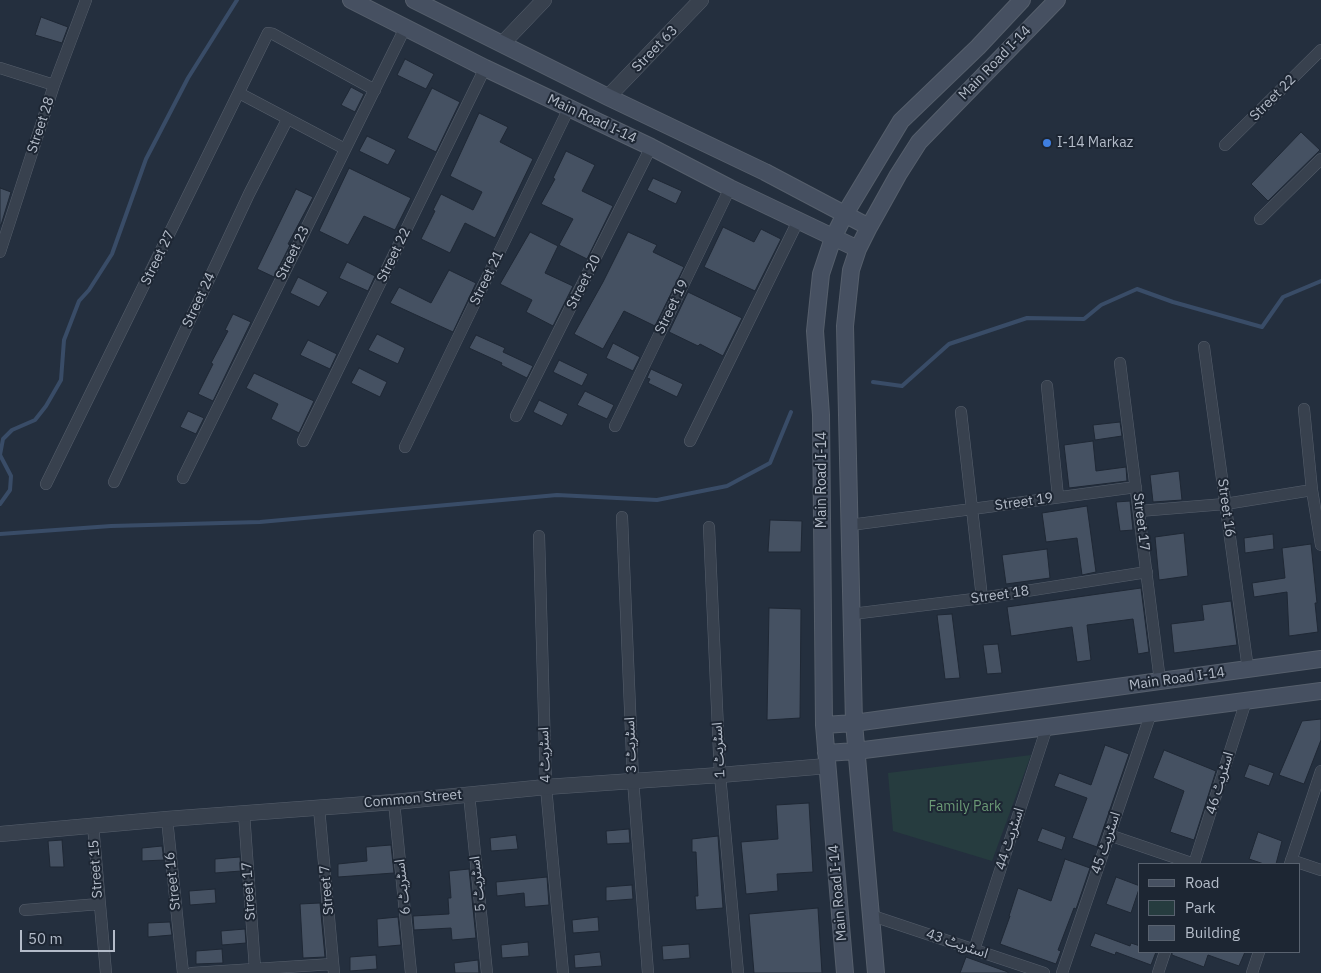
<!DOCTYPE html>
<html>
<head>
<meta charset="utf-8">
<style>
	body { margin:0 }
	#map { position:relative; width:1321px; height:973px; overflow:hidden; background:#242f3e; font-family:"IBM Plex Sans",sans-serif }
	canvas { display:block }
	.legend { position:absolute; left:1138px; top:863px; width:162px; height:90px; box-sizing:border-box; background:#1d2633; border:1px solid #59626f; margin:0; padding:6px 9px; list-style:none; font-size:15px; color:#b4bcc9 }
	.legend li { display:flex; align-items:center; gap:10px; height:25px }
	.legend b { width:25px; border:1px solid #59626f }
	.scale { position:absolute; left:20px; top:930px; width:95px; height:22px; box-sizing:border-box; border:2px solid #b4bcc9; border-top:0; padding-left:6px; font-size:15px; line-height:18px; white-space:nowrap; color:#b4bcc9; -webkit-text-stroke:4px #1d2633; paint-order:stroke }
</style>
</head>
<body>
<div id="map">
<canvas width="1321" height="973"></canvas>
<ul class="legend">
<li><b style="height:6px;background:#465061"></b>Road</li>
<li><b style="height:14px;background:#263c3f"></b>Park</li>
<li><b style="height:14px;background:#455162"></b>Building</li>
</ul>
<div class="scale">50 m</div>
</div>
<script>
const c = document.querySelector('canvas').getContext('2d');
c.lineJoin = 'round';
function fillPath(path, color) { c.fillStyle = color; c.fill(path, 'evenodd'); }
const toPath = rows => new Path2D(rows.map(r => 'M' + r).join(''));
function stroke(path, color, width, dash) { c.strokeStyle = color; c.lineWidth = width; c.lineCap = dash ? 'butt' : 'round'; c.setLineDash(dash || []); c.stroke(path); }
function label(font, color, halo, rows, align = 'center') {
  c.font = font + ' "IBM Plex Sans","Noto Sans Arabic",sans-serif'; c.lineWidth = 4; c.setLineDash([]); c.textBaseline = 'middle'; c.strokeStyle = halo; c.fillStyle = color; for (const [text, x, y, turn = 0] of rows) {
    c.save(); c.translate(x, y); c.rotate((+turn || 0) * Math.PI / 180); c.textAlign = isNaN(turn) ? turn : align; if (halo) c.strokeText(text, 0, 0); c.fillText(text, 0, 0); c.restore();
  }
}
const green = toPath([
	[1031,755,992,861,893,831,888,773]
]);
const stream = toPath([
	[873,382,902,386,949,344,1027,318,1084,319,1101,305,1137,289,1173,302,1262,327,1283,297,1321,281],
	[0,504,10,490,11,476,0,455,3,439,12,430,35,420,46,406,61,380,64,340,79,301,89,290,112,254,146,159,188,78,237,0],
	[0,534,111,526,260,522,557,495,657,500,727,486,770,463,791,412]
]);
const building = toPath([
	[41,17,68,27,62,43,35,35,41,17],
	[405,59,434,74,426,89,397,75,405,59],
	[351,87,364,94,355,112,341,105,351,87],
	[432,88,460,102,436,152,407,138,432,88],
	[479,113,508,127,500,142,533,159,495,238,465,223,450,253,421,239,435,211,433,210,441,194,473,210,482,192,450,176,479,113],
	[1301,132,1320,150,1268,201,1251,184,1301,132],
	[367,136,396,150,388,165,359,151,367,136],
	[566,151,595,165,582,191,613,206,587,259,559,245,573,219,541,204,555,179,553,178,566,151],
	[349,168,411,198,395,230,364,216,348,245,319,231,349,168],
	[653,178,682,191,676,204,647,190,653,178],
	[0,188,11,192,1,225,0,225,0,188],
	[296,189,313,197,288,244,290,245,274,277,257,269,296,189],
	[723,227,754,242,761,229,781,239,755,291,704,267,723,227],
	[530,232,558,246,545,273,573,286,553,326,526,312,532,300,500,284,530,232],
	[628,232,657,245,653,252,684,267,655,326,624,311,603,349,574,334,603,282,628,232],
	[347,262,375,276,368,291,339,278,347,262],
	[449,270,476,283,453,332,390,303,399,287,431,303,449,270],
	[298,277,328,292,319,307,290,293,298,277],
	[688,292,742,318,723,356,700,344,698,346,669,332,688,292],
	[233,314,251,322,213,401,198,394,213,364,211,363,228,331,225,330,233,314],
	[377,334,405,348,398,364,368,350,377,334],
	[476,335,505,348,503,352,533,366,527,378,501,365,502,363,469,348,476,335],
	[308,340,337,354,330,369,300,355,308,340],
	[613,343,640,357,633,371,606,358,613,343],
	[559,360,588,374,582,386,553,372,559,360],
	[359,368,387,382,380,397,351,383,359,368],
	[651,369,683,384,677,397,648,383,650,379,647,378,651,369],
	[254,373,314,401,299,433,271,419,278,404,246,388,254,373],
	[585,391,614,405,607,419,577,405,585,391],
	[539,400,568,414,562,426,533,412,539,400],
	[188,411,204,418,196,434,180,427,188,411],
	[1120,422,1122,436,1095,440,1093,425,1120,422],
	[1093,441,1096,471,1126,467,1127,481,1069,488,1064,445,1093,441],
	[1179,471,1182,500,1153,502,1150,475,1179,471],
	[1130,501,1133,530,1120,531,1116,502,1130,501],
	[1087,506,1096,572,1082,575,1077,538,1046,542,1042,513,1087,506],
	[770,520,802,521,801,552,768,552,770,520],
	[1184,533,1188,576,1159,580,1155,537,1184,533],
	[1273,534,1274,549,1245,553,1244,538,1273,534],
	[1311,544,1317,603,1315,603,1318,632,1289,636,1287,592,1254,597,1252,583,1285,578,1282,548,1311,544],
	[1047,549,1050,578,1006,584,1002,555,1047,549],
	[1141,588,1149,652,1138,654,1133,619,1087,625,1091,660,1077,662,1072,627,1011,636,1007,607,1141,588],
	[1231,601,1237,645,1174,653,1171,624,1204,620,1202,605,1231,601],
	[769,608,801,609,800,718,767,720,769,608],
	[952,614,960,678,945,679,937,615,952,614],
	[998,644,1002,673,987,674,983,645,998,644],
	[1321,719,1321,740,1304,784,1279,775,1302,721,1321,719],
	[1105,745,1129,754,1097,847,1072,838,1087,798,1054,786,1059,773,1091,785,1105,745],
	[1164,750,1216,771,1194,840,1170,832,1184,791,1153,778,1164,750],
	[1249,764,1274,773,1269,786,1244,777,1249,764],
	[809,803,813,872,777,874,778,891,746,894,741,842,778,839,776,805,809,803],
	[1042,828,1066,837,1062,850,1037,841,1042,828],
	[629,829,630,843,607,844,606,831,629,829],
	[1258,832,1282,841,1276,864,1264,864,1249,859,1258,832],
	[516,835,518,849,491,851,490,838,516,835],
	[718,836,723,908,696,910,695,896,698,896,696,852,692,852,692,839,718,836],
	[62,840,64,867,50,867,48,841,62,840],
	[391,845,394,873,338,877,338,864,367,861,366,847,391,845],
	[162,846,164,860,142,861,142,848,162,846],
	[240,857,241,871,215,873,215,859,240,857],
	[1065,859,1090,868,1076,909,1074,908,1058,950,1061,951,1056,964,1000,944,1010,916,1009,916,1018,888,1051,901,1065,859],
	[469,869,476,938,452,940,451,928,414,930,413,916,449,914,448,898,451,898,449,871,469,869],
	[547,877,549,905,525,907,524,893,497,896,496,882,547,877],
	[1116,877,1140,886,1131,913,1106,904,1116,877],
	[632,885,633,899,606,901,606,887,632,885],
	[215,889,216,903,190,905,189,891,215,889],
	[320,903,325,957,303,958,300,904,320,903],
	[818,908,822,973,754,973,749,914,818,908],
	[398,917,401,945,378,947,377,919,398,917],
	[598,917,599,931,573,933,572,920,598,917],
	[170,922,172,935,148,937,148,923,170,922],
	[245,929,246,943,222,945,221,931,245,929],
	[1095,933,1130,946,1131,943,1140,946,1140,952,1156,952,1151,965,1116,952,1115,955,1090,946,1095,933],
	[528,942,529,956,502,958,501,945,528,942],
	[689,944,690,958,663,960,662,946,689,944],
	[222,949,223,963,196,964,196,951,222,949],
	[600,952,602,966,575,968,574,955,600,952],
	[1172,952,1245,952,1239,966,1208,955,1204,967,1172,955,1172,952],
	[376,955,377,969,350,971,350,957,376,955],
	[966,957,1008,972,1008,973,960,973,966,957],
	[478,960,479,973,455,973,454,963,478,960]
]);
const minor = toPath([
	[0,68,54,85],
	[239,93,345,149],
	[1225,145,1321,50],
	[1260,219,1321,159],
	[0,252,54,85,86,0],
	[1204,347,1248,669],
	[1120,363,1160,681],
	[1047,386,1058,497],
	[1304,409,1312,490,1321,545],
	[516,416,651,147],
	[615,426,730,188],
	[303,441,485,68],
	[690,441,798,221],
	[405,447,569,108],
	[183,478,405,28],
	[114,482,249,194,287,120],
	[46,484,268,33,273,34,375,90],
	[1139,511,1225,504,1312,490],
	[622,517,633,780,648,973],
	[850,525,972,509,961,412],
	[709,527,720,775,738,973],
	[539,536,546,787,563,973],
	[982,598,972,509,1136,487],
	[852,614,982,598,1147,572],
	[469,794,487,973],
	[394,802,411,973],
	[319,808,334,973],
	[244,813,255,969],
	[167,819,183,973],
	[93,825,106,973],
	[1109,835,1194,864,1246,701],
	[1291,860,1321,870],
	[1290,864,1321,771],
	[25,910,99,904],
	[870,915,1044,973],
	[974,950,1047,727],
	[192,973,333,964],
	[1062,973,1151,713],
	[1158,973,1165,952],
	[1252,973,1259,952]
]);
const tertiary = toPath([
	[502,44,544,0],
	[608,97,701,0],
	[0,834,167,819,394,802,546,787,720,775,827,766]
]);
const secondary = toPath([
	[351,0,485,68,651,147,730,188,858,249],
	[414,0,608,97,765,172,869,227],
	[824,725,854,723,1321,659],
	[826,753,856,751,1047,727,1321,691],
	[845,973,824,725,821,415,815,331,821,274,833,238,845,214,901,121,978,47,1022,0],
	[876,973,854,723,845,326,851,270,858,249,869,227,898,175,919,142,1057,0]
]);
const markers = [
	[1047,143,5,"#3f7fe0"]
];
const streetNames = [
	["Street 63",655,49,-46],
	["Main Road I-14",995,63,-46],
	["Street 22",1273,98,-45],
	["Main Road I-14",592,119,25],
	["Street 28",41,125,-72],
	["Street 23",293,253,-64],
	["Street 22",394,255,-64],
	["Street 27",158,258,-64],
	["Street 21",487,278,-64],
	["Street 20",584,282,-63],
	["Street 24",199,300,-65],
	["Street 19",672,307,-64],
	["Main Road I-14",822,480,-90],
	["Street 19",1024,502,-8],
	["Street 16",1226,508,82],
	["Street 17",1141,522,83],
	["Street 18",1000,595,-8],
	["Main Road I-14",1177,679,-8],
	["اسٹریٹ 3",631,745,-92],
	["اسٹریٹ 1",719,750,-93],
	["اسٹریٹ 4",545,755,-92],
	["اسٹریٹ 46",1220,783,-73],
	["Common Street",413,799,-5],
	["اسٹریٹ 44",1010,839,-72],
	["اسٹریٹ 45",1106,843,-71],
	["Street 15",96,869,-94],
	["Street 16",173,881,-96],
	["اسٹریٹ 5",478,884,-96],
	["اسٹریٹ 6",403,887,-96],
	["Street 7",327,890,-95],
	["Street 17",249,891,-94],
	["Main Road I-14",838,893,-95],
	["اسٹریٹ 43",957,944,19]
];
const poiNames = [
	["I-14 Markaz",1057,143]
];
const parkNames = [
	["Family Park",965,807]
];
fillPath(green, '#263c3f');
stroke(stream, '#394c67', 4);
fillPath(building, '#455162');
stroke(building, '#1f2835', 1);
stroke(minor, '#565f6c', 12);
stroke(tertiary, '#565f6c', 16);
stroke(secondary, '#565f6c', 18);
stroke(minor, '#38414e', 11);
stroke(tertiary, '#38414e', 15);
stroke(secondary, '#465061', 16);
for (const [x, y, r, color] of markers) { const dot = new Path2D(); dot.arc(x, y, r, 0, 2 * Math.PI); c.fillStyle = color; c.fill(dot); stroke(dot, '#1d2633', 2); }
label('14px', '#b4bcc9', '#1d2633', streetNames);
label('14px', '#b4bcc9', '#1d2633', poiNames, 'left');
label('14px', '#6b9a76', '#1d2633', parkNames);
</script>
</body>
</html>
